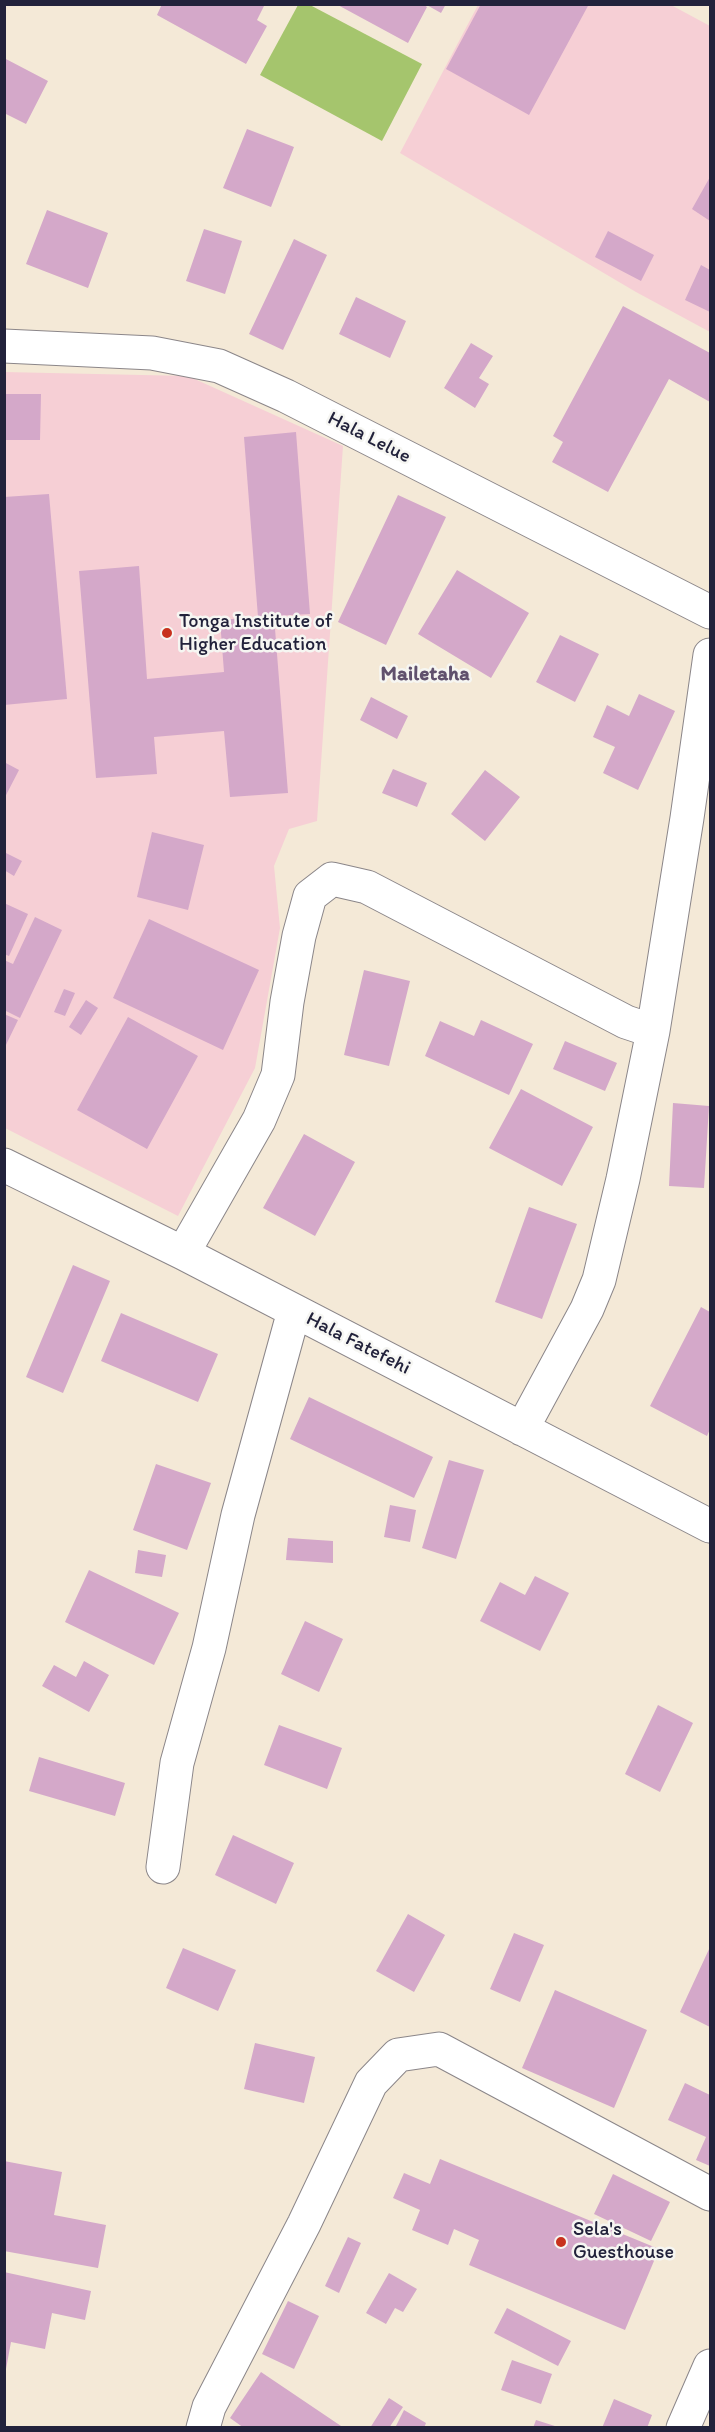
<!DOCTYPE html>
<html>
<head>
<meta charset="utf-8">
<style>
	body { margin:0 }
	#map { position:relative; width:715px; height:2432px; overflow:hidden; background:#f4e9d7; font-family:Itim,sans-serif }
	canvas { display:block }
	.frame { position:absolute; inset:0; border:6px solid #22223b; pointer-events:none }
</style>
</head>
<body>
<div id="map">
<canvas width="715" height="2432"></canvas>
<div class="frame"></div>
</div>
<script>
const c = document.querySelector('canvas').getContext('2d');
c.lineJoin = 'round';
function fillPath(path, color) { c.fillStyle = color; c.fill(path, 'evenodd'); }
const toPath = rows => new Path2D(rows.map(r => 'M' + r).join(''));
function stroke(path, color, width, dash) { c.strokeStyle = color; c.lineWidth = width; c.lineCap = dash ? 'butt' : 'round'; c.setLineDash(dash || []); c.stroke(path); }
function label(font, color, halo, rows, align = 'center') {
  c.font = font + ' Itim,sans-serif'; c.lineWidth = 5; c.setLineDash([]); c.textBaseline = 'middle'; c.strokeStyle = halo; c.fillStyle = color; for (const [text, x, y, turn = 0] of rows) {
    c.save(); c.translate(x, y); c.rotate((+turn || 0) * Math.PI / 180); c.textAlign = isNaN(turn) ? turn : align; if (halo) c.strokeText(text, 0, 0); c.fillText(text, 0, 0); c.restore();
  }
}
const built = toPath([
	[478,5,671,5,710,26,710,332,636,292,400,153],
	[4,372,188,376,343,446,317,821,289,829,274,866,280,928,255,1068,178,1216,5,1128]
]);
const green = toPath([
	[298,5,310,5,422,64,382,141,260,75]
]);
const building = toPath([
	[162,4,265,4,257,20,267,26,246,64,157,15],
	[336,4,423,4,427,7,408,43],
	[425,4,446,4,441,13],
	[481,4,589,4,529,115,446,69],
	[4,58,48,81,26,124,4,113],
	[247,129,294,147,271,207,223,188],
	[710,177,710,221,692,209],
	[47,210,108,233,88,288,26,264],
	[204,229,242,241,225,294,186,281],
	[608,231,654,255,641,281,595,257],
	[294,239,327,255,283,350,249,334],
	[701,265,710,270,710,312,685,300],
	[356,297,406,321,390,358,339,334],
	[623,306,710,353,710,402,669,379,608,492,552,462,563,442,553,436],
	[471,343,493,356,479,378,489,384,475,408,444,388],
	[4,394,41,394,40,440,4,440],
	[296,432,310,614,274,616,288,793,230,797,224,731,154,737,157,774,96,778,79,571,139,566,147,679,224,672,220,620,258,617,244,437],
	[49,494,67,699,4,705,4,497],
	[398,495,446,517,386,645,338,622],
	[457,570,529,613,491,678,418,634],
	[560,635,599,654,575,702,536,682],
	[639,694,675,711,638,790,603,773,615,747,593,737,607,705,629,716],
	[371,697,408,716,397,739,360,720],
	[4,762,19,770,4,799],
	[393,769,427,783,417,807,382,793],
	[485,770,520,797,485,841,451,814],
	[152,832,204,845,188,910,137,897],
	[4,852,22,861,14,876,4,870],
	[4,903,28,914,9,956,4,954],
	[35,917,62,930,20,1018,4,1010,4,960,13,964],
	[149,919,259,970,223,1050,113,998],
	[364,970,410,981,389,1066,344,1055],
	[64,989,75,993,65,1016,54,1012],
	[86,1000,98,1008,81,1035,69,1027],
	[4,1014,18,1020,4,1049],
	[128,1017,198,1056,147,1149,77,1110],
	[481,1020,533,1044,509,1095,425,1056,440,1021,474,1036],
	[565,1041,617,1063,605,1091,553,1069],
	[521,1089,593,1127,562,1186,489,1148],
	[673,1103,709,1106,704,1188,669,1186],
	[304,1134,355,1162,315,1236,263,1208],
	[529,1207,577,1224,542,1319,495,1302],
	[73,1265,110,1281,63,1393,26,1377],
	[701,1307,710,1312,710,1429,707,1436,650,1406],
	[121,1313,218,1354,198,1402,101,1361],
	[309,1397,433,1457,414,1498,290,1439],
	[449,1460,484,1470,456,1559,422,1548],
	[156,1464,211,1483,187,1550,133,1530],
	[390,1505,416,1510,410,1542,384,1537],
	[288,1538,333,1541,333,1563,286,1560],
	[138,1550,166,1555,162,1577,135,1573],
	[89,1570,179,1613,154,1665,65,1622],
	[535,1576,569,1593,540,1651,480,1621,500,1582,525,1595],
	[305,1621,343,1639,319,1692,281,1674],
	[84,1661,109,1675,89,1712,42,1686,54,1665,76,1677],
	[658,1705,693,1723,660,1792,625,1774],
	[279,1725,342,1748,327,1789,264,1765],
	[39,1757,125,1783,115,1816,29,1791],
	[233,1835,294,1863,276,1904,215,1875],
	[408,1914,445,1935,414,1992,376,1971],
	[514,1933,544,1945,520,2002,490,1989],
	[710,1947,710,2027,680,2012],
	[183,1948,236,1970,218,2011,166,1988],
	[555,1990,647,2030,614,2108,522,2068],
	[255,2043,315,2057,304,2103,244,2089],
	[685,2083,710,2095,710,2166,696,2160,706,2137,668,2120],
	[440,2159,659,2249,625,2330,469,2265,479,2240,454,2229,448,2245,412,2230,420,2210,393,2198,404,2173,430,2184],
	[4,2161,62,2172,54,2215,106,2225,98,2268,4,2251],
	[613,2174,670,2202,651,2241,594,2214],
	[348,2237,361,2243,339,2293,325,2286],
	[4,2272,91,2291,85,2320,52,2313,45,2349,11,2342,6,2369],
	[389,2273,417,2289,403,2312,395,2308,386,2324,366,2313],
	[288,2301,319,2316,294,2369,262,2354],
	[507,2308,571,2341,558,2366,494,2333],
	[512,2360,552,2374,541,2404,501,2390],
	[261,2372,344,2428,244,2428,230,2418],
	[389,2398,403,2407,389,2428,370,2428],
	[614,2399,652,2415,647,2428,602,2428],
	[404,2410,426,2423,424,2428,395,2428],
	[536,2420,558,2427,558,2428,533,2428]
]);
const minor = toPath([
	[4,346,152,353,219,366,286,396,710,612],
	[4,1165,183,1253,710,1526],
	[183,1253,259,1120,278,1075,287,1002,299,936,310,896,332,879,367,887,626,1022,653,1031],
	[522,1429,587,1309,599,1280,623,1179,653,1031,687,818,710,655],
	[163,1867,177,1763,209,1648,238,1515,294,1311],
	[203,2428,209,2407,304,2224,371,2083,398,2055,439,2049,710,2194],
	[683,2428,710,2366]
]);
const markers = [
	[167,633,6,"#c8321e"],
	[561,2242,6,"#c8321e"]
];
const streetNames = [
	["Hala Lelue",369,438,27],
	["Hala Fatefehi",358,1344,27]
];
const poiNames = [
	["Tonga Institute of",179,622],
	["Higher Education",179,645],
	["Sela's",573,2230],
	["Guesthouse",573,2253]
];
const neighbourhoodNames = [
	["Mailetaha",425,675]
];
fillPath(built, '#f6cfd5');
fillPath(green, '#a5c56d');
fillPath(building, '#d4a8c9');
stroke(minor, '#8b8689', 35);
stroke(minor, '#fff', 33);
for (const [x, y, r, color] of markers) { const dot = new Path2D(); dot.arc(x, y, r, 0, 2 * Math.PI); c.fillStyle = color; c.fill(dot); stroke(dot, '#f6f6f2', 2); }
label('20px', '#22223b', '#f6f6f2', streetNames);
label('20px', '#22223b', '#f6f6f2', poiNames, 'left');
label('bold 21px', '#60516d', '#f6f6f2', neighbourhoodNames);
</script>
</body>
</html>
